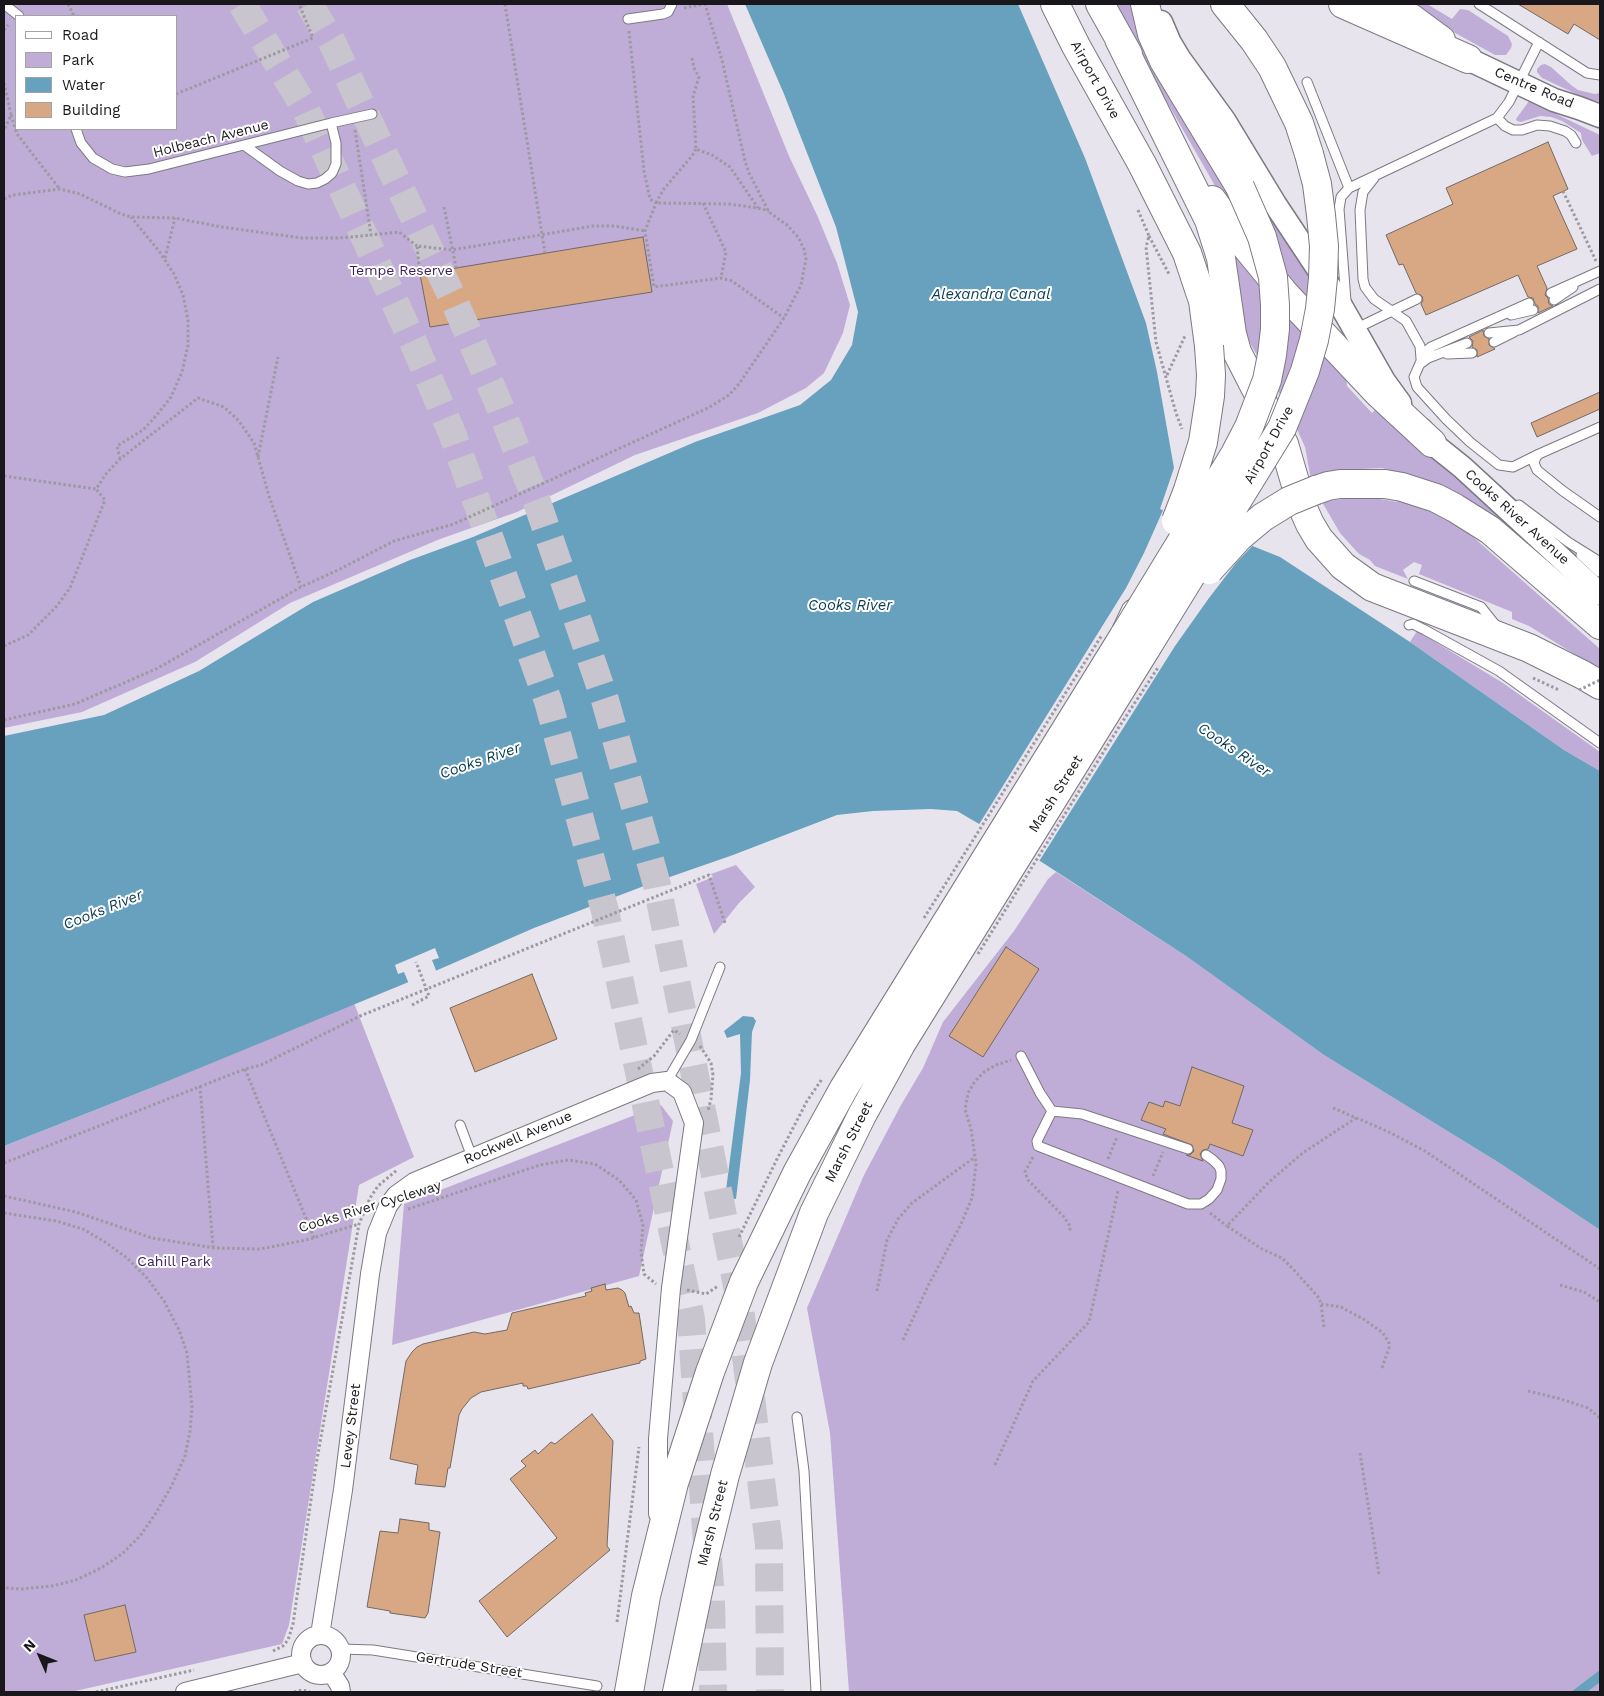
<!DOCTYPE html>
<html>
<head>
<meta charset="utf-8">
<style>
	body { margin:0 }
	#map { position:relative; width:1604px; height:1696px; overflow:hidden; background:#e8e4ee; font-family:"Work Sans",sans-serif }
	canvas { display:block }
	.frame { position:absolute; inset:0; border:5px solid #19171b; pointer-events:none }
	.legend { position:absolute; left:15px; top:15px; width:162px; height:115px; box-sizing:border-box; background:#fff; border:1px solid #a3a2a4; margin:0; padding:6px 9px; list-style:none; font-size:15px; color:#19171b }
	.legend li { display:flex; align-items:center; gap:10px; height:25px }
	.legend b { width:25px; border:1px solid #a3a2a4 }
	.north { position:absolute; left:15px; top:1631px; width:50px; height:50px; -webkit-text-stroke:4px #fff; paint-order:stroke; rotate:314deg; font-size:14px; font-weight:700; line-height:20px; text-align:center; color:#19171b }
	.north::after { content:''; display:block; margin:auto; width:18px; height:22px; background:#19171b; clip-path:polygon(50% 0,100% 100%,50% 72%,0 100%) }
</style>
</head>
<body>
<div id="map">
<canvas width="1604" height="1696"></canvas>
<div class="frame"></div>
<ul class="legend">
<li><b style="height:6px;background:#fff"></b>Road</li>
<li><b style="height:14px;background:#bfadd7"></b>Park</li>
<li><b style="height:14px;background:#68a1be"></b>Water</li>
<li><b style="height:14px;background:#d8a885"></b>Building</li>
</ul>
<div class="north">N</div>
</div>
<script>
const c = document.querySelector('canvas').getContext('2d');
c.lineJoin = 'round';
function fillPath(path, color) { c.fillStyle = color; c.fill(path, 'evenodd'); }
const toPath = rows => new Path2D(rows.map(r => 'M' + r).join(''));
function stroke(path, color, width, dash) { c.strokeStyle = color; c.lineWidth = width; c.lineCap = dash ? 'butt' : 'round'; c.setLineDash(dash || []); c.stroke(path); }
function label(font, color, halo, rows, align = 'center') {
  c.font = font + ' "Work Sans",sans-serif'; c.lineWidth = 4; c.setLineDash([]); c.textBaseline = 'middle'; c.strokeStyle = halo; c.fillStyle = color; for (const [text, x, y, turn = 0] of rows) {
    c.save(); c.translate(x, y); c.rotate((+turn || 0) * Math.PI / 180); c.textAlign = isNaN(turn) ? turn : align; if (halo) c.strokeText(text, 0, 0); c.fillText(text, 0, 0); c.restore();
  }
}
const green = toPath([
	[4,4,727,4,789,156,817,215,837,263,850,305,843,333,824,373,806,388,758,413,635,455,517,512,440,539,290,603,195,662,82,712,4,728],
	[16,16,176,16,176,129,16,129],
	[1111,4,1133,4,1338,311,1324,321,1218,191],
	[1414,4,1427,4,1452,19,1460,9,1468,10,1508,36,1512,44,1511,48,1506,55,1495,55,1448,29],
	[1545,64,1551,67,1571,85,1578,90,1595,94,1600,93,1600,102,1589,100,1542,78,1537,72,1537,69,1541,65],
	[1529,101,1600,135,1600,153,1592,156,1582,140,1581,133,1562,121,1551,117,1540,116,1521,122,1517,121,1516,119],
	[1240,250,1345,369,1347,386,1372,413,1380,405,1514,529,1509,528,1466,500,1429,481,1382,468,1338,470,1311,480,1305,447,1286,405,1247,338,1243,313,1231,254],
	[1398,495,1426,506,1464,529,1600,649,1600,670,1529,626,1512,619,1512,612,1419,574,1422,565,1414,562,1403,570,1408,579,1375,566,1370,560,1359,554,1340,533,1322,502,1343,499,1375,498,1397,502],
	[1417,631,1503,683,1600,752,1600,771,1564,750,1410,642],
	[736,865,755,887,739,903,714,934,696,884,713,877,711,874],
	[1056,872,1186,956,1324,1055,1501,1164,1600,1230,1600,1692,849,1692,830,1433,807,1308,864,1175,901,1105,923,1068,943,1022,1014,931,1048,879],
	[354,1003,414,1157,359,1185,289,1625,282,1644,71,1692,4,1692,4,1146,156,1086],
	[661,1105,673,1121,639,1276,392,1345,404,1204]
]);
const water = toPath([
	[745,4,1018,4,1085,158,1146,323,1157,372,1174,468,1160,509,1280,557,1410,642,1564,750,1600,771,1600,1230,1501,1164,1324,1055,1186,956,1020,848,957,811,931,809,873,811,837,815,733,855,644,886,534,928,433,972,156,1086,4,1146,4,736,104,715,199,671,313,602,410,560,473,537,695,442,800,405,831,380,852,345,858,312,836,227,784,94],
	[743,1016,753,1017,756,1021,752,1032,750,1080,736,1199,725,1198,741,1073,740,1034,727,1038,724,1031],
	[1600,1670,1600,1682,1587,1692,1571,1692]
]);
const pier = toPath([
	[1164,508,1254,544,1236,563,1209,598,1175,646,1038,863,978,826,1126,588,1144,553],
	[435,948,439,958,432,960,437,973,409,984,404,972,398,974,395,965]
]);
const building = toPath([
	[1518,4,1600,4,1600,40,1574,24,1568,34,1518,4],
	[1548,142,1568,189,1553,196,1577,249,1537,266,1547,288,1545,295,1548,298,1549,304,1553,306,1538,313,1538,306,1535,304,1533,298,1528,297,1518,275,1426,315,1421,304,1423,300,1422,296,1416,293,1403,264,1399,265,1386,235,1453,204,1446,188,1548,142],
	[643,237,652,292,430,327,420,274,643,237],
	[1483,330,1484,336,1489,339,1489,345,1495,349,1477,357,1477,350,1472,347,1473,341,1469,337,1483,330],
	[1600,392,1600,409,1537,437,1531,423,1600,392],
	[1006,947,1039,969,983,1057,949,1036,1006,947],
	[532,974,557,1039,475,1072,450,1008,532,974],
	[1192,1067,1244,1086,1232,1123,1253,1130,1243,1156,1210,1144,1208,1149,1203,1150,1200,1154,1203,1161,1186,1155,1190,1155,1194,1151,1192,1145,1163,1134,1166,1129,1141,1120,1149,1102,1163,1107,1165,1101,1180,1106,1192,1067],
	[605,1284,606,1290,618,1288,622,1290,625,1293,629,1307,631,1306,634,1313,639,1313,646,1359,640,1361,640,1363,563,1381,528,1389,527,1386,523,1386,523,1383,481,1392,471,1398,462,1409,459,1415,450,1468,448,1468,445,1487,415,1484,418,1465,390,1459,406,1361,412,1352,417,1347,423,1344,474,1332,485,1334,507,1330,512,1313,586,1296,585,1293,592,1291,591,1288,605,1284],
	[592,1414,613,1441,607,1546,610,1550,507,1637,479,1601,557,1538,510,1479,526,1466,521,1461,535,1450,538,1454,551,1442,555,1444,592,1414],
	[400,1519,429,1523,429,1530,440,1532,428,1613,425,1618,390,1613,390,1611,367,1607,380,1531,398,1533,400,1519],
	[125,1605,136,1652,95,1661,84,1615,125,1605]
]);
const motorwayTunnel = toPath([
	[242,4,305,108,414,344,452,433,548,701,605,911,691,1319,711,1600,713,1692],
	[309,4,332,42,390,167,455,303,498,402,537,502,605,700,657,885,738,1291,769,1545,770,1692]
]);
const path = toPath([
	[68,4,74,16],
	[505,4,545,253],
	[684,8,705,4],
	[4,30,8,25],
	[629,31,644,171,650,199,656,203,645,231,654,287,721,278,732,281,784,318],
	[692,58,694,68,699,77,693,96,696,149,712,155,730,167,758,208],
	[4,83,11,115,4,130],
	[176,94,313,38,299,4],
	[11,115,17,134,59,188],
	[355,130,371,235,399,232,417,246],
	[696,149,692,156,663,190,656,203,729,204,758,208,769,211],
	[1563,191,1596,261],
	[4,199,13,195,60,189,80,194,121,214,131,217,175,218,222,227,302,238,339,238,371,235],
	[703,203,726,252,721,278],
	[444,207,456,267],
	[1138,210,1149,236,1146,247,1156,342,1176,413,1182,429],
	[1149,236,1169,274],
	[165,258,175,218],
	[420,274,417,246,452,250,593,226,615,226,645,231],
	[1167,375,1185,336],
	[258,457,278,357],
	[120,459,117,446,143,430,156,416,171,397,182,372,188,345,188,320,183,295,174,274,159,251,131,217],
	[4,476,96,489,106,474,120,459,198,398,224,407,239,421,254,443,269,496,301,587],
	[4,646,28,635,56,607,70,588,105,500,96,489],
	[1533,678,1559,690],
	[4,720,75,704,156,669,301,587,340,569,394,541,454,524,708,408,729,395,739,384,784,318,801,285,806,259,804,249,798,237,787,225,769,212,749,173,745,161,722,60,705,4],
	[412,1005,429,996,416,962],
	[700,1046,711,1063,713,1075,711,1099,708,1111],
	[245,1069,314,1238],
	[638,1069,654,1056,674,1030,680,1034],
	[200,1086,213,1247],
	[1333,1108,1387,1131,1425,1151,1600,1269],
	[1033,1157,1025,1172,1028,1180,1064,1217,1070,1226,1070,1233],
	[1108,1159,1117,1137],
	[4,1163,245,1069,261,1065,360,1016,709,875,725,923],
	[1153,1176,1163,1152],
	[4,1196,76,1212,152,1238,215,1248,260,1249,306,1240,359,1224],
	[408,1209,540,1165,568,1160,595,1164,619,1180,636,1200,643,1225,641,1252,644,1274,656,1284],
	[4,1213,56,1221,83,1229,105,1242,127,1258,147,1278,164,1301,179,1330,187,1353,192,1407,190,1431,185,1456,172,1485,156,1513,140,1536,122,1554,101,1568,76,1580,52,1586,22,1589,4,1588],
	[1210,1213,1227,1226],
	[739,1237,777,1159,807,1101,822,1079],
	[1560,1285,1584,1292,1600,1302],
	[687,1290,706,1294,718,1286],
	[877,1291,887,1240,898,1219,912,1203,975,1157],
	[1321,1304,1341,1307,1365,1320,1383,1333,1389,1343,1389,1348,1382,1368],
	[1324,1327,1321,1304,1319,1298,1294,1270,1282,1258,1262,1249,1227,1226,1269,1182,1304,1152,1356,1118],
	[903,1340,928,1286,961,1224,972,1198,976,1164,971,1129,965,1109,968,1093,975,1081,984,1072,996,1065,1011,1060],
	[1528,1391,1561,1399,1588,1408,1600,1418],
	[1360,1453,1379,1574],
	[995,1465,1033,1381,1089,1322,1118,1191],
	[617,1622,639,1447],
	[273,1651,283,1646,288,1640,293,1624,316,1465,359,1224,370,1198,378,1186,397,1170],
	[96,1692,194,1670],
	[294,1692,302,1690,310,1692]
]);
const service = toPath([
	[4,4,19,16],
	[1479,4,1587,73,1600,75],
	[628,19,663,14,668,12,672,4],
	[1307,82,1349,188],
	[1497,118,1505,126,1513,130,1522,130,1537,125,1550,126,1565,131,1571,135,1576,143],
	[76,129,81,143,93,158,112,169,125,172,149,169,331,123,372,114],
	[244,145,280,171,298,181,308,184,317,183,325,179,332,173,336,164,336,143,331,123],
	[1374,178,1363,192,1360,210,1363,279,1365,287,1374,299,1406,321,1420,346,1421,359],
	[1551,293,1600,271],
	[1554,300,1573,287],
	[1346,301,1339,209,1341,197,1349,188,1497,118,1509,102,1539,42],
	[1529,303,1431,347,1425,352,1414,377,1417,387,1446,419,1470,442,1499,465,1513,467,1539,454],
	[1511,315,1533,310],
	[1355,329,1417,299],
	[1489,333,1519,330,1600,289],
	[1494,342,1514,332],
	[1447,354,1472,353],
	[1420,364,1428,358,1467,343],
	[1600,427,1539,454,1536,457,1534,463,1537,470,1563,491,1600,517],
	[1519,505,1568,542,1600,562],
	[1581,555,1599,572],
	[1414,581,1481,607,1497,627],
	[1409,625,1413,624,1425,630,1499,671,1600,743],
	[1021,1056,1040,1093,1052,1111,1082,1114,1188,1149],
	[667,1081,691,1040,720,967],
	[1052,1111,1037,1141,1038,1146,1188,1204,1201,1204,1209,1199,1217,1190,1221,1179,1221,1171,1219,1166,1213,1160,1206,1155],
	[460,1125,472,1157],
	[797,1417,804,1471,816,1692],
	[340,1649,373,1650,597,1686]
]);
const minor = toPath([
	[320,1635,343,1490,370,1274,377,1233,388,1206,396,1195,414,1182,652,1083,667,1081,682,1092,694,1123,671,1288,658,1439,658,1514],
	'301 1655a20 20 0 1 1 40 0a20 20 0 1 1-40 0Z',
	[331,1672,340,1686,341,1692],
	[185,1692,303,1663]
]);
const tertiary = toPath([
	[1161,22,1170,43,1179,58,1224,120,1275,204,1332,290,1384,381,1400,403],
	[1468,59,1554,100,1579,108,1600,116],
	[1422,430,1432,443,1462,467,1600,594]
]);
const primary = toPath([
	[1055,4,1076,46,1142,164,1187,253,1203,301,1209,346],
	[1145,4,1152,34,1164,61,1240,187],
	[1225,4,1254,40,1272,67,1299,123,1309,154],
	[1392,4,1441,40],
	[1316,490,1328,486,1340,484,1385,484,1402,487,1436,498,1455,508,1490,530,1600,625],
	[629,1692,646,1596,674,1483,710,1372,744,1282,797,1173,844,1088,1125,634,1135,613],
	[677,1692,706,1553,725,1475,758,1363,814,1213,862,1115,901,1044,1147,647]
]);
const trunk = toPath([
	[1100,4,1128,54],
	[1343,4,1468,59],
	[1119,39,1209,220,1221,258,1232,334,1237,352,1284,444,1302,506,1310,524,1319,539,1343,566,1372,587,1529,648,1583,675,1600,685],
	[1212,200,1243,243,1284,293,1378,393,1432,443]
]);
const pathBridge = toPath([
	[1579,690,1600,680],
	[924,918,1102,635],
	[978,954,1119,727,1159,666]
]);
const primaryBridge = toPath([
	[1176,521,1188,490,1203,442,1210,396,1211,375,1209,346],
	[1209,570,1239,537,1263,517,1289,501,1316,490],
	[1125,634,1235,454,1249,427,1267,380,1272,355,1275,329,1275,305,1273,277,1262,237,1240,187],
	[1147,647,1282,428,1305,371,1314,340,1320,309,1323,278,1324,246,1321,215,1317,184,1309,154]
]);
const streetNames = [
	["Airport Drive",1095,80,61],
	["Centre Road",1534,88,23],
	["Holbeach Avenue",211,139,-14],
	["Airport Drive",1269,445,-61],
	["Cooks River Avenue",1517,517,42],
	["Marsh Street",1056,794,-58],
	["Rockwell Avenue",518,1138,-23],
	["Marsh Street",849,1142,-63],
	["Cooks River Cycleway",370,1207,-17],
	["Levey Street",351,1426,-83],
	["Marsh Street",713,1523,-76],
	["Gertrude Street",469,1665,9]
];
const parkNames = [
	["Tempe Reserve",401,271],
	["Cahill Park",174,1262]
];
const waterNames = [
	["Alexandra Canal",991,295],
	["Cooks River",850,606],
	["Cooks River",1234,750,34],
	["Cooks River",480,761,-19],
	["Cooks River",103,910,-22]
];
fillPath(green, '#bfadd7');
fillPath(water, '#68a1be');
fillPath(pier, '#e8e4ee');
fillPath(building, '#d8a885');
stroke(building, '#716963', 1);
stroke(motorwayTunnel, '#c9c5ce', 28, [28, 14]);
stroke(service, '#7d7982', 11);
stroke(minor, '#7d7982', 20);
stroke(tertiary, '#7d7982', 25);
stroke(primary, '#7d7982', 30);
stroke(trunk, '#7d7982', 30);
stroke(path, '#9c99a1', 3, [2.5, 2.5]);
stroke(service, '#fff', 9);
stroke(minor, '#fff', 18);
stroke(tertiary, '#fff', 22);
stroke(primary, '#fff', 28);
stroke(trunk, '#fff', 28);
stroke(primaryBridge, '#7d7982', 30, []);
stroke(pathBridge, '#9c99a1', 3, [2.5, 2.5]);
stroke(primaryBridge, '#fff', 28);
label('14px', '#19171b', '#fff', streetNames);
label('14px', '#3b1d58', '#fff', parkNames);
label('italic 15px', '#093c50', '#fff', waterNames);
</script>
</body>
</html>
